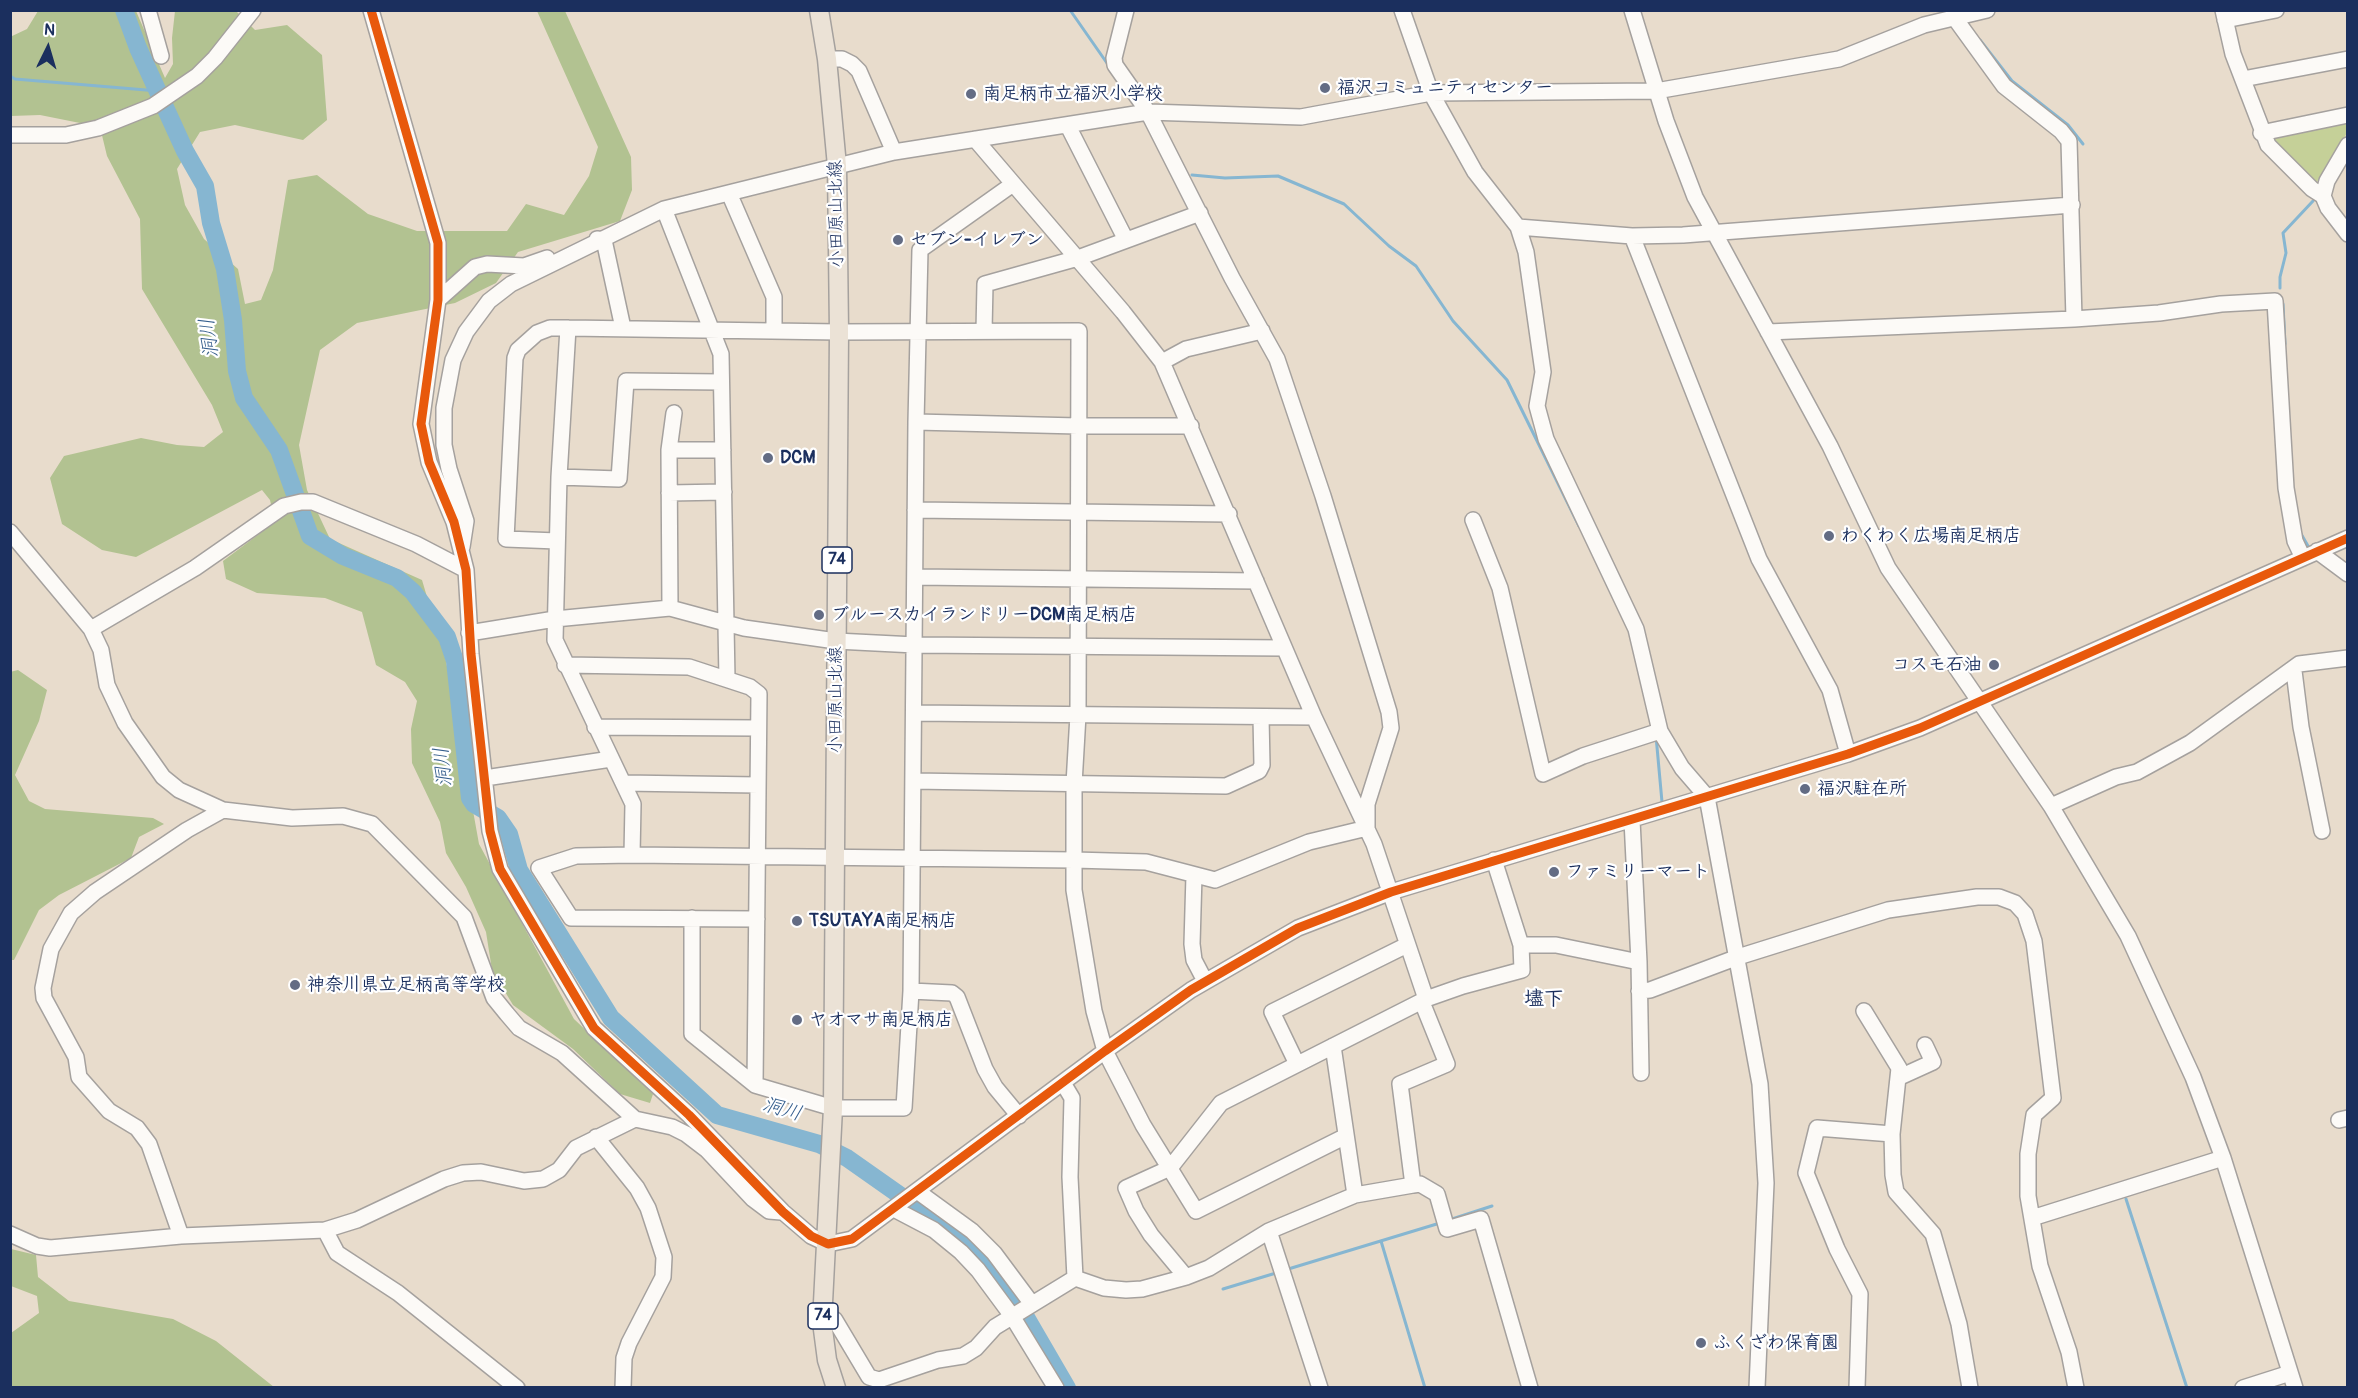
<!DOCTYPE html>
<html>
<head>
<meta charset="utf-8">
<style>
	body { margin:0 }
	#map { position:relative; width:2358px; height:1398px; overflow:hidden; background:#e8dccc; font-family:Pangolin,sans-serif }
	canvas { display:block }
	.frame { position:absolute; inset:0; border:12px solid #1b2f5e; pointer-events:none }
	.north { position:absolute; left:18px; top:18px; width:60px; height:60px; -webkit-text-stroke:4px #fff; paint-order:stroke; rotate:5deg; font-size:16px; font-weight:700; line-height:24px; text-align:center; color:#1b2f5e }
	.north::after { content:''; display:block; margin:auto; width:21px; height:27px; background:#1b2f5e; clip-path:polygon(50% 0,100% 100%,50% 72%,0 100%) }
</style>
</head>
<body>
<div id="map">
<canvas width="2358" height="1398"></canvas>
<div class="frame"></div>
<div class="north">N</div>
</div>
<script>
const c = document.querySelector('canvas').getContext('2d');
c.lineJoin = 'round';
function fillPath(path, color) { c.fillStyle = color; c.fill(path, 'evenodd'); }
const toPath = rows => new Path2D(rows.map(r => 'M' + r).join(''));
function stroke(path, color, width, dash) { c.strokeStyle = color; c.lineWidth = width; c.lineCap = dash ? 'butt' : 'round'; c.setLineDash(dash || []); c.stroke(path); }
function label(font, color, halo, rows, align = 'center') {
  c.font = font + ' Pangolin,"Klee One",sans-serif'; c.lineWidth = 4.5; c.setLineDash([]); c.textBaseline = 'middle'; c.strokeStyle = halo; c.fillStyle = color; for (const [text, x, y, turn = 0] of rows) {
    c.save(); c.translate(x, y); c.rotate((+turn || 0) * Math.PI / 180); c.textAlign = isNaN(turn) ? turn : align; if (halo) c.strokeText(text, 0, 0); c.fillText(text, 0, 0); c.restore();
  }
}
const green = toPath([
	[2347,118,2347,133,2317,182,2272,140,2270,133]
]);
const forest = toPath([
	[38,11,136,11,165,78,173,64,172,38,175,11,236,11,255,30,287,25,322,55,327,120,303,140,235,125,200,132,177,169,185,205,204,239,238,269,245,304,261,300,273,270,288,180,317,175,368,214,417,231,507,231,526,204,564,215,589,176,598,147,537,11,565,11,631,157,632,190,620,221,518,252,496,283,455,303,357,323,320,350,299,445,307,490,330,539,422,580,446,661,479,844,574,1019,653,1094,650,1103,620,1094,573,1049,513,1005,492,970,486,932,466,887,446,853,440,822,412,763,411,729,417,701,405,682,376,665,362,612,325,598,257,593,226,579,223,561,275,522,270,500,262,490,136,557,102,550,62,524,50,478,64,456,141,438,177,445,204,447,223,432,212,405,142,289,140,219,107,156,100,127,40,115,11,116,10,37,27,29],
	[18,670,47,690,39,721,15,775,29,801,45,809,153,818,164,824,139,837,131,858,59,895,39,910,14,960,11,960,10,672],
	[11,1249,36,1255,38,1277,69,1301,173,1319,216,1341,274,1387,11,1387,11,1333,39,1313,37,1296,11,1286]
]);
const stream = toPath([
	[1070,10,1109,66],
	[1980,40,2012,81,2068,125,2083,144],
	[10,76,15,79,158,91],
	[1192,175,1225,178,1278,176,1344,204,1389,246,1416,266,1453,321,1507,380,1579,526],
	[2280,288,2280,277,2286,253,2283,233,2313,201],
	[2283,304,2285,344],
	[2300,532,2308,546],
	[1656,736,1662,802],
	[2126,1199,2187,1388],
	[1449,1220,1492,1206],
	[1381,1241,1425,1388],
	[1285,1270,1440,1223],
	[1223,1289,1276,1273]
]);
const river = toPath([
	[124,10,138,48,185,151,205,186,211,223,225,269,233,320,237,371,244,398,279,450,310,536,343,556,397,578,413,592,447,637,455,661,470,798,474,804,498,818,509,834,519,870,611,1018,717,1115,819,1144,847,1158,965,1241,1013,1295,1067,1388]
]);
const minor = toPath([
	[148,10,161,56],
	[371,10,438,243,438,300,421,424,429,462,454,522,466,570,471,654,490,831,500,869,594,1028,689,1115,783,1212,811,1236,828,1244,852,1239,1105,1051,1191,990,1298,928,1391,892,1848,754,1920,728,2348,538],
	[1126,10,1114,58,1115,65,1148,112,1232,278,1277,359,1323,496,1389,712,1391,728,1367,804,1367,828,1309,842,1215,880,1146,862,1074,860,1074,890,1094,1011,1105,1051,1143,1125,1196,1211,1346,1136],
	[1402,10,1431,93,1475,172,1518,227,1526,252,1543,372,1537,406,1546,439,1636,629,1660,731,1682,768,1707,797,1760,1084,1766,1183,1757,1388],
	[1632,10,1666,121,1695,197,1830,446,1888,568,2051,806,2128,936,2193,1077,2223,1158,2295,1388],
	[2223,10,2233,54,2268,145,2312,189,2323,196,2328,208,2348,234],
	[1954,17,2004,86,2061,131,2069,141,2074,319],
	[2225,20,2276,10],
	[827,59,842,59,852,64,859,71,894,152],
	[2243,79,2348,59],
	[1068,126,1126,240],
	[2261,133,2348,115],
	[10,135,66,135,98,128,153,106,197,76,215,58,253,10],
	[975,139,1123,312,1162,362,1314,717,1374,844,1426,999],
	[729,193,774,297,774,329],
	[2323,196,2327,181,2348,145],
	[664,209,721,354,727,679],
	[1518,227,1632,236,1683,235,2072,205],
	[1632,236,1759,559,1830,690,1848,754],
	[597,239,604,240,623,328],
	[438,300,475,267,487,264,524,266,547,258],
	[568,328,839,332,1079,331,1078,715,1074,784,1074,860,632,855,633,804,555,640,559,477,568,328],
	[984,331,985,284,1078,258,1200,213],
	[1768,332,2074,319,2159,313,2221,304,2275,301,2286,488,2295,541,2303,558],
	[1162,362,1186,349,1262,331],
	[916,422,1078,426,1191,426],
	[669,450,723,450],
	[559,477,619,479,626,381,721,382],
	[669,493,724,492],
	[915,510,1229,514],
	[1473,520,1500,588,1543,774,1583,756,1660,731],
	[10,532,91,629,101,650,107,685,125,723,163,777,179,790,223,810,292,818,343,816,372,824,464,917,494,998,507,1014,519,1028,562,1053,635,1119],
	[557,541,506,539,515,358,518,350,537,333,550,328,568,328],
	[462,547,466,521,449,469,444,445,444,408,453,360,466,332,489,301,511,284,664,209,894,152,1148,112,1301,117,1431,93,1656,91,1839,59,1924,25,1987,10],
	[2317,551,2348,574],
	[916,577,1256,581],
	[670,608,669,450,674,413],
	[91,629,195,568,284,506,301,502,313,502,416,544,466,570],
	[469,633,555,619,670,608,744,628,836,641,915,645,1284,648],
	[565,665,689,667,750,687,759,694,755,1085],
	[2294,671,2301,727,2322,831],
	[914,713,1314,717],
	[595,727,758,728],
	[485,778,611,759],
	[913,781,1226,786,1259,771,1262,765,1261,717],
	[623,783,758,785],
	[2051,806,2116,777,2137,772,2190,743,2299,664,2348,658],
	[1632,820,1639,962,1641,1073],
	[632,855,576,856,539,868,571,918,757,919],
	[1194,875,1192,944,1194,960,1205,981],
	[692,918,692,1034,755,1085,833,1108,904,1108,911,991,916,422,920,250,1013,184],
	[1521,945,1556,945,1639,962],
	[911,991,952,993,957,997,985,1069,995,1087,1019,1116],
	[1639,991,1650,990,1738,957,1888,910,1977,897,1999,897,2015,903,2025,914,2034,941,2053,1098,2034,1115,2028,1154,2028,1196,2040,1266,2069,1352,2076,1388],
	[1864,1011,1899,1068,1892,1134,1893,1175,1896,1192,1933,1234,1959,1324,1970,1388],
	[1333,1046,1355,1195],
	[1297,1064,1272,1012,1407,945],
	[1900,1077,1933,1062,1925,1045],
	[1063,1083,1072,1098,1070,1177,1075,1278],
	[2339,1120,2348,1118],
	[596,1137,637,1188,648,1208,664,1257,663,1277,629,1343,624,1358,623,1388],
	[1413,1185,1420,1184,1437,1194,1447,1229,1481,1219,1530,1388],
	[917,1191,972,1231,994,1253,1032,1304],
	[894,1209,934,1230,961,1252,978,1270,1012,1316,1056,1388],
	[2032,1218,2223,1158],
	[325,1230,337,1253,398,1293,517,1388],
	[1269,1231,1320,1388],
	[10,1234,37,1246,50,1248,181,1236,325,1230,357,1220,444,1179,463,1173,481,1172,524,1181,543,1179,559,1170,576,1148,635,1119,672,1127,686,1134,707,1150,753,1199,769,1211,781,1212],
	[181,1236,149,1144,137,1128,109,1111,79,1077,76,1057,44,998,43,988,51,949,71,913,95,892,187,830,223,810],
	[1186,1277,1151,1235,1136,1211,1126,1188,1170,1168,1221,1103,1426,999,1463,986,1522,970,1521,945,1494,860],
	[1075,1278,1104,1288,1126,1290,1142,1289,1186,1277,1209,1268,1269,1231,1355,1195,1413,1185,1400,1084,1447,1064,1422,1002],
	[822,1322,835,1320,869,1377,879,1380,938,1360,963,1356,976,1348,995,1327,1075,1278],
	[1857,1388,1860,1294,1837,1249,1806,1173,1817,1128,1892,1134],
	[2243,1388,2290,1373]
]);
const major = toPath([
	[819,10,827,59,837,166,839,332,833,1108,822,1322,827,1360,836,1388]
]);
const cycleway = toPath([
	[371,10,438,243,438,300,421,424,429,462,454,522,466,570,471,654,490,831,500,869,594,1028,689,1115,783,1212,811,1236,828,1244,852,1239,1105,1051,1191,990,1298,928,1391,892,1848,754,1920,728,2348,538]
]);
const markers = [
	[1325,88,6,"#636c84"],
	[971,94,6,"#636c84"],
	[898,240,6,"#636c84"],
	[768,458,6,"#636c84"],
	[1829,536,6,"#636c84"],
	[819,615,6,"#636c84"],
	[1994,665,6,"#636c84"],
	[1805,789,6,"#636c84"],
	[1554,872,6,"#636c84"],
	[797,921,6,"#636c84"],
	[295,985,6,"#636c84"],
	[797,1020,6,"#636c84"],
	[1701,1343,6,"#636c84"]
];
const shields = [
	[837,560,30],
	[823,1316,30]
];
const shieldNames = [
	["74",837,560],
	["74",823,1316]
];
const poiNames = [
	["福沢コミュニティセンター",1337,88],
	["南足柄市立福沢小学校",983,94],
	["セブン-イレブン",910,240],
	["DCM",780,458],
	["わくわく広場南足柄店",1841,536],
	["ブルースカイランドリーDCM南足柄店",831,615],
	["コスモ石油",1982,665,"right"],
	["福沢駐在所",1817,789],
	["ファミリーマート",1566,872],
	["TSUTAYA南足柄店",809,921],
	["神奈川県立足柄高等学校",307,985],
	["ヤオマサ南足柄店",809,1020],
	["ふくざわ保育園",1713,1343]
];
const streetNames = [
	["小田原山北線",837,214,-91],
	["小田原山北線",836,700,-90]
];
const waterNames = [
	["洞川",210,338,-97],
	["洞川",444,767,-96],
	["洞川",782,1110,16]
];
const neighbourhoodNames = [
	["壗下",1544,1000]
];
fillPath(green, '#c5d098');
fillPath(forest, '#b2c291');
stroke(stream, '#86b6d1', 3);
stroke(river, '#86b6d1', 18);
stroke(minor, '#a5a19e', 18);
stroke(major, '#a5a19e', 21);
stroke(minor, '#fcfaf7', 15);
stroke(major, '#ebe2d6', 18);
stroke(cycleway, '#e8590c', 9);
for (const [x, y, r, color] of markers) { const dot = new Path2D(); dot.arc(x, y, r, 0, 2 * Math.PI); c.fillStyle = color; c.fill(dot); stroke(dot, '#fff', 2); }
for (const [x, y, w] of shields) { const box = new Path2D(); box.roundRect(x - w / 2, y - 13, w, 26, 4.5); c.fillStyle = '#fff'; c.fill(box); stroke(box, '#1b2f5e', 1.5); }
label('bold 16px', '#1b2f5e', null, shieldNames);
label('bold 18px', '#1b2f5e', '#fff', poiNames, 'left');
label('18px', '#1b2f5e', '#fff', streetNames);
label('italic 20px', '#355e8d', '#fff', waterNames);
label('bold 20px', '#1b2f5e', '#fff', neighbourhoodNames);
</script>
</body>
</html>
